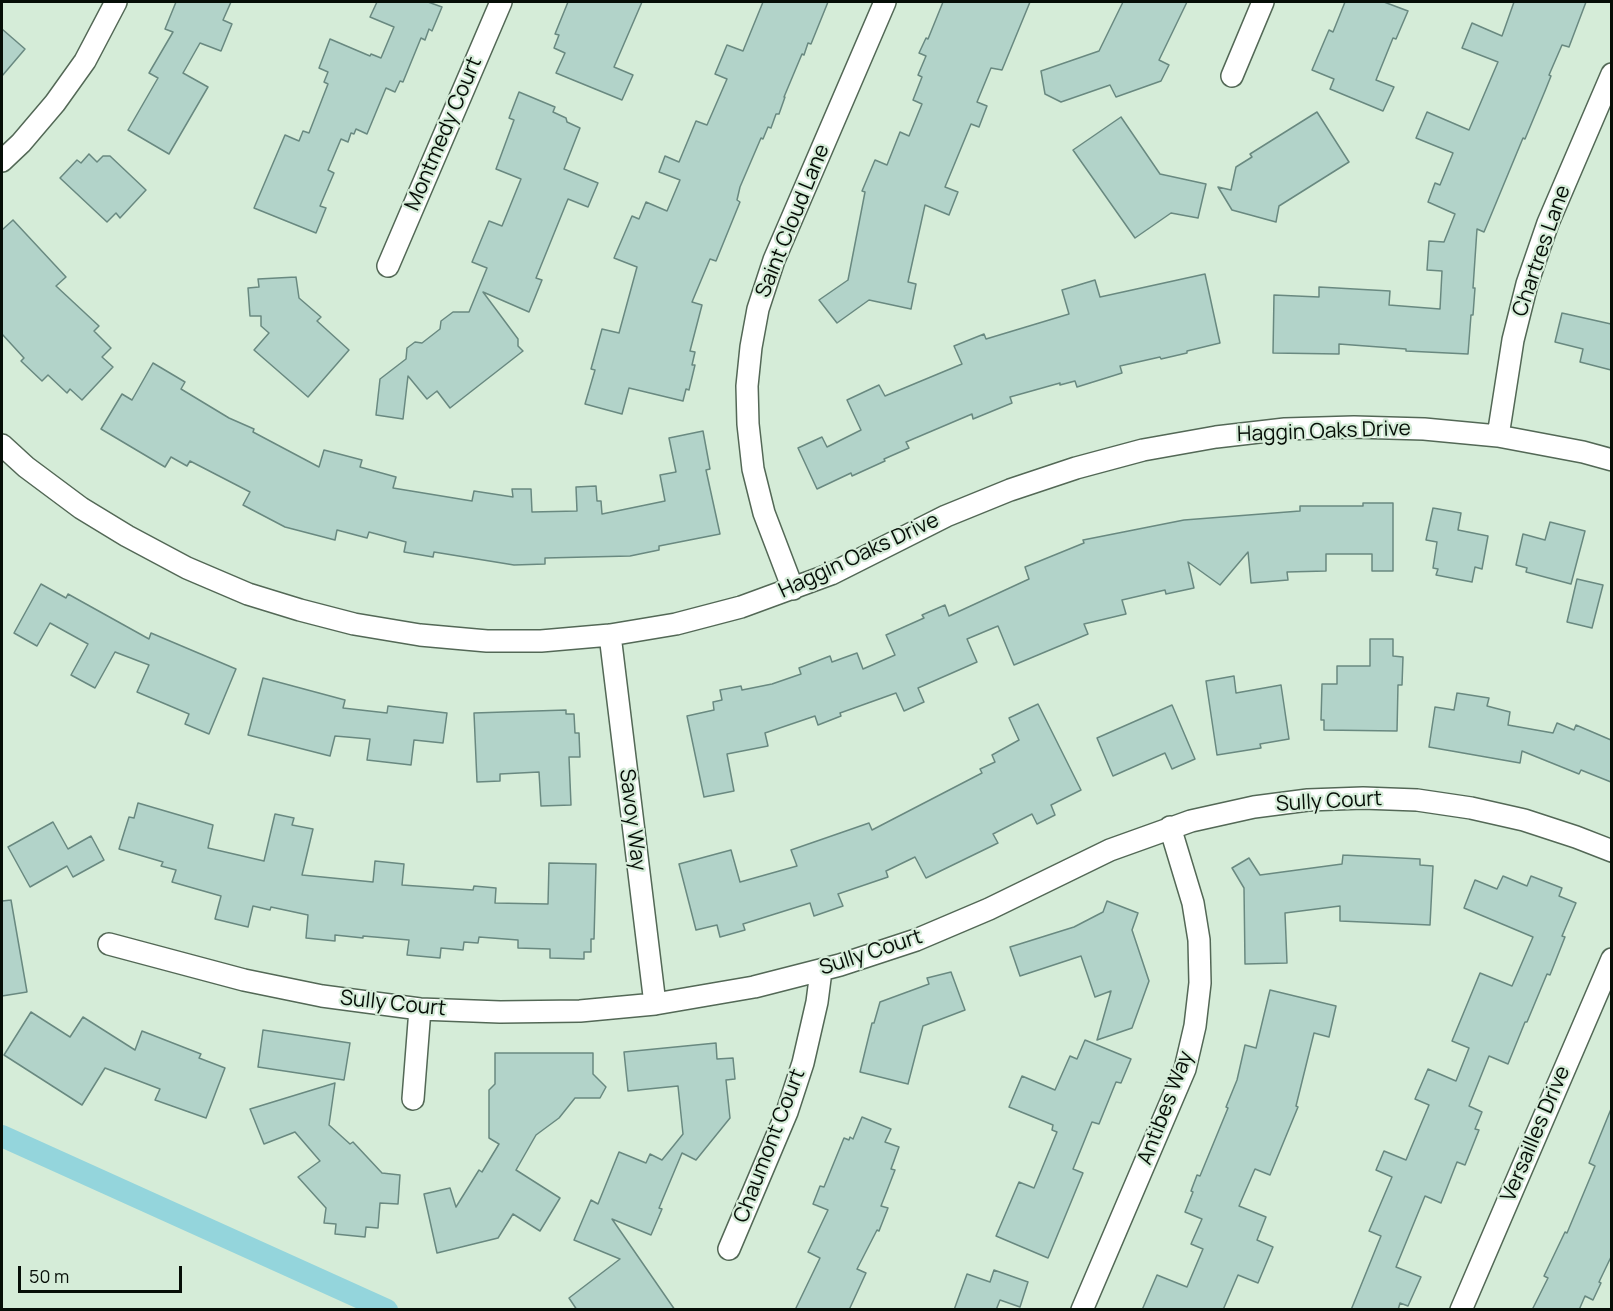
<!DOCTYPE html>
<html>
<head>
<meta charset="utf-8">
<style>
	body { margin:0 }
	#map { position:relative; width:1613px; height:1311px; overflow:hidden; background:#d5ecd8; font-family:Manrope,sans-serif }
	canvas { display:block }
	.frame { position:absolute; inset:0; border:3px solid #060e07; pointer-events:none }
	.scale { position:absolute; left:18px; top:1266px; width:164px; height:27px; box-sizing:border-box; border:3px solid #060e07; border-top:0; padding-left:8px; font-size:18px; line-height:21px; white-space:nowrap; color:#060e07; -webkit-text-stroke:4px #d5ecd8; paint-order:stroke }
</style>
</head>
<body>
<div id="map">
<canvas width="1613" height="1311"></canvas>
<div class="frame"></div>
<div class="scale">50 m</div>
</div>
<script>
const c = document.querySelector('canvas').getContext('2d');
c.lineJoin = 'round';
const toPath = rows => new Path2D(rows.map(r => 'M' + r).join(''));
function stroke(path, color, width, dash) { c.strokeStyle = color; c.lineWidth = width; c.lineCap = dash ? 'butt' : 'round'; c.setLineDash(dash || []); c.stroke(path); }
function fillPath(path, color) { c.fillStyle = color; c.fill(path, 'evenodd'); }
function label(font, color, halo, rows, align = 'center') {
  c.font = font + ' Manrope,sans-serif'; c.lineWidth = 4.5; c.setLineDash([]); c.textBaseline = 'middle'; c.strokeStyle = halo; c.fillStyle = color; for (const [text, x, y, turn = 0] of rows) {
    c.save(); c.translate(x, y); c.rotate((+turn || 0) * Math.PI / 180); c.textAlign = isNaN(turn) ? turn : align; if (halo) c.strokeText(text, 0, 0); c.fillText(text, 0, 0); c.restore();
  }
}
const canal = toPath([
	[2,1136,387,1310]
]);
const building = toPath([
	[176,2,231,2,223,20,232,24,221,51,200,43,183,73,208,87,169,154,128,130,158,78,149,73,173,32,165,29,176,2],
	[377,2,428,2,442,7,432,31,429,29,425,40,421,38,403,82,400,81,395,92,386,88,367,134,356,129,354,134,351,133,348,142,341,139,328,170,334,173,320,206,326,208,316,233,254,208,285,135,299,141,303,131,309,133,328,84,324,82,328,72,319,68,330,39,370,56,371,54,381,58,394,27,370,17,377,2],
	[568,2,642,2,614,67,633,75,622,100,556,73,565,53,554,48,559,35,555,34,568,2],
	[763,2,828,2,811,44,808,43,804,55,802,54,784,97,785,97,779,114,776,114,771,128,768,127,763,139,761,138,740,187,737,200,740,202,716,261,710,259,692,302,702,305,690,351,695,352,692,365,695,365,689,390,686,389,683,401,629,388,622,414,585,404,595,370,591,369,602,329,619,333,637,267,614,258,632,216,639,219,646,202,667,211,680,180,659,172,665,156,679,162,696,121,707,125,727,79,715,74,727,45,743,51,763,2],
	[943,2,1030,2,1002,70,991,68,977,102,987,106,979,127,971,124,945,187,958,192,949,215,925,205,908,282,916,284,911,309,869,300,837,323,819,300,848,280,865,192,862,191,875,160,887,165,900,132,909,136,922,104,913,100,922,77,918,75,926,56,919,53,926,38,928,39,943,2],
	[1123,2,1187,2,1159,60,1169,65,1161,81,1116,97,1110,85,1061,102,1045,94,1041,71,1099,51,1123,2],
	[1345,2,1384,2,1408,11,1396,39,1393,38,1376,80,1394,87,1383,111,1330,89,1334,79,1312,70,1329,30,1333,32,1345,2],
	[1514,2,1586,2,1569,47,1562,45,1549,75,1551,76,1545,91,1525,139,1523,138,1484,232,1477,229,1473,288,1475,288,1473,315,1471,315,1468,354,1406,351,1406,349,1339,344,1339,354,1273,353,1274,295,1319,297,1319,287,1390,291,1389,305,1440,309,1442,271,1427,270,1429,241,1444,242,1455,214,1428,202,1435,183,1440,185,1453,153,1416,138,1427,112,1469,130,1498,62,1462,48,1472,23,1502,36,1514,2],
	[2,29,25,49,2,76,2,29],
	[519,92,555,107,553,112,566,118,567,122,580,128,564,169,598,183,588,207,568,199,536,278,542,280,529,312,483,292,518,339,518,346,523,351,450,408,437,391,427,399,408,376,403,419,376,415,380,379,406,359,407,348,415,342,422,343,440,329,441,321,453,312,469,312,487,268,472,262,489,221,502,226,521,179,496,169,514,120,509,118,519,92],
	[1317,112,1349,162,1279,206,1276,222,1232,210,1218,187,1231,190,1236,167,1252,157,1250,154,1317,112],
	[1121,117,1160,174,1206,184,1198,218,1171,213,1135,238,1073,150,1121,117],
	[89,154,97,162,103,156,110,156,146,190,120,218,116,213,107,222,60,178,77,160,81,163,89,154],
	[13,220,66,277,56,286,99,326,94,331,111,348,102,357,113,367,82,400,70,389,67,393,48,375,42,381,21,361,24,358,2,334,2,230,13,220],
	[1205,274,1220,343,1187,351,1187,353,1161,359,1160,357,1120,366,1122,373,1077,387,1075,381,1060,385,1060,383,1010,397,1012,403,973,419,972,414,906,442,909,448,884,459,885,461,852,476,851,473,817,489,798,448,822,437,827,447,861,430,847,400,879,385,885,396,962,364,954,346,984,334,986,339,1069,314,1062,290,1095,280,1100,297,1205,274],
	[296,277,299,298,321,317,317,321,349,350,308,397,254,350,269,333,261,326,261,316,250,316,248,288,259,287,258,279,296,277],
	[1562,313,1611,324,1611,370,1580,362,1583,349,1555,342,1562,313],
	[153,363,185,382,181,389,229,418,254,429,253,432,319,467,324,450,362,460,360,467,396,477,393,488,472,501,474,491,513,497,512,489,531,489,532,512,577,511,576,487,596,486,597,501,601,501,602,514,665,501,660,475,676,472,669,438,703,431,710,469,706,470,720,534,659,546,659,550,630,556,545,558,545,564,514,565,434,552,433,557,404,552,406,542,369,532,367,538,337,530,335,540,285,527,243,505,250,492,190,461,187,466,171,457,165,467,101,429,122,394,132,400,153,363],
	[1363,503,1393,503,1393,571,1372,571,1372,554,1326,554,1326,571,1287,572,1288,580,1251,583,1248,552,1220,585,1188,562,1194,588,1166,594,1165,590,1122,600,1126,614,1084,624,1088,634,1014,665,998,626,967,639,977,662,918,688,924,702,904,711,896,693,840,713,841,716,818,725,815,716,765,733,768,746,727,754,734,791,704,797,687,716,714,710,713,702,722,700,720,690,741,686,742,690,772,684,801,674,799,668,830,656,832,662,857,653,863,669,895,655,886,635,924,618,922,615,945,605,949,616,1029,579,1025,567,1084,543,1083,540,1184,520,1300,511,1300,506,1363,506,1363,503],
	[1433,508,1461,513,1458,530,1488,536,1482,569,1475,567,1472,582,1436,575,1438,569,1433,568,1437,542,1426,540,1433,508],
	[1550,522,1585,531,1571,584,1526,572,1527,568,1516,565,1523,534,1545,540,1550,522],
	[1577,579,1603,585,1592,628,1567,622,1577,579],
	[41,584,66,598,68,594,149,639,151,633,236,669,209,734,185,724,189,714,137,692,149,665,115,652,95,688,71,675,88,644,50,623,37,646,14,633,41,584],
	[1370,639,1393,639,1393,656,1403,657,1402,685,1398,685,1397,731,1324,730,1324,720,1321,720,1322,684,1337,684,1337,666,1370,666,1370,639],
	[1234,676,1236,693,1281,685,1289,739,1260,744,1261,748,1217,755,1206,681,1234,676],
	[263,678,345,700,343,708,387,713,388,706,447,713,443,743,414,740,411,765,367,760,370,739,335,736,330,756,248,735,263,678],
	[1457,693,1489,698,1487,706,1510,712,1508,725,1553,733,1557,723,1574,730,1576,725,1611,740,1611,782,1581,770,1579,774,1522,751,1520,763,1429,747,1435,707,1454,710,1457,693],
	[1038,704,1081,790,1051,805,1055,815,1037,824,1032,814,993,834,998,843,926,878,915,857,886,871,888,877,838,894,843,906,814,916,810,903,743,924,745,930,720,937,717,925,696,930,679,864,731,850,740,882,797,866,791,850,869,823,872,830,982,773,980,769,995,762,992,755,1019,740,1009,718,1038,704],
	[1172,705,1195,759,1172,769,1165,753,1113,776,1097,738,1172,705],
	[566,710,566,714,574,714,575,733,579,733,580,757,569,757,571,805,541,806,539,772,500,774,500,781,477,782,474,713,566,710],
	[138,803,213,825,208,848,264,861,275,814,294,818,292,825,313,829,302,875,373,882,375,861,404,864,402,885,473,890,474,886,496,888,495,903,548,904,549,863,596,864,594,939,591,939,591,952,584,952,584,959,550,958,550,949,518,948,518,940,479,937,478,943,464,942,463,950,441,948,440,958,407,955,409,940,363,936,363,938,335,935,335,941,306,938,308,915,271,907,270,910,253,906,248,927,215,919,221,896,172,882,176,870,161,866,163,862,119,849,129,817,134,818,138,803],
	[53,822,68,849,91,836,104,860,73,877,67,866,30,887,8,847,53,822],
	[1343,855,1420,859,1420,865,1433,866,1430,925,1340,921,1340,906,1285,913,1287,963,1245,964,1244,888,1232,868,1249,858,1260,875,1342,864,1343,855],
	[1503,876,1527,886,1531,876,1562,888,1559,896,1576,903,1562,936,1565,937,1550,975,1547,974,1527,1022,1525,1022,1508,1064,1489,1056,1469,1106,1482,1112,1475,1129,1479,1130,1465,1165,1457,1162,1441,1203,1425,1196,1396,1267,1421,1277,1408,1306,1400,1303,1398,1310,1351,1310,1381,1236,1369,1231,1392,1177,1376,1170,1384,1151,1406,1160,1429,1105,1415,1099,1428,1069,1456,1081,1469,1048,1452,1041,1480,973,1512,986,1533,937,1464,908,1475,880,1497,889,1503,876],
	[11,900,27,992,2,996,2,901,11,900],
	[1107,901,1138,913,1132,930,1149,981,1132,1028,1097,1040,1111,991,1095,997,1081,956,1020,976,1010,947,1074,927,1103,912,1107,901],
	[951,972,965,1010,923,1026,908,1084,860,1072,872,1023,874,1023,880,1002,929,984,927,978,951,972],
	[1270,990,1336,1006,1329,1037,1314,1033,1296,1106,1298,1107,1270,1175,1255,1169,1239,1206,1266,1217,1257,1240,1273,1247,1258,1283,1238,1275,1223,1310,1142,1310,1157,1275,1187,1287,1203,1249,1191,1244,1202,1219,1185,1212,1193,1192,1191,1191,1197,1175,1200,1176,1228,1108,1226,1107,1237,1080,1245,1045,1256,1048,1270,990],
	[31,1012,70,1037,83,1017,135,1050,142,1031,201,1054,199,1058,225,1068,206,1118,155,1100,160,1089,105,1068,82,1105,4,1055,31,1012],
	[263,1030,350,1043,344,1080,258,1067,263,1030],
	[1085,1040,1131,1059,1121,1083,1116,1082,1099,1124,1092,1122,1073,1169,1083,1173,1048,1258,996,1236,1019,1182,1034,1188,1057,1132,1052,1130,1053,1125,1009,1107,1022,1076,1055,1090,1070,1056,1077,1059,1085,1040],
	[716,1043,717,1059,733,1058,735,1079,726,1080,730,1118,696,1160,682,1153,659,1208,662,1209,651,1235,612,1219,675,1310,577,1310,569,1298,620,1259,574,1240,591,1200,598,1204,619,1152,646,1163,650,1154,662,1160,683,1134,678,1086,628,1091,624,1052,716,1043],
	[495,1053,593,1053,593,1074,606,1087,600,1098,575,1098,559,1118,536,1135,516,1170,560,1198,540,1231,513,1214,498,1238,437,1253,424,1194,450,1188,456,1207,479,1170,482,1172,499,1144,489,1138,489,1090,495,1084,495,1053],
	[335,1083,329,1125,350,1144,353,1142,382,1173,400,1175,398,1204,380,1203,378,1228,366,1227,365,1237,335,1234,336,1224,324,1223,326,1208,298,1177,320,1161,295,1132,264,1144,250,1109,335,1083],
	[1611,1109,1611,1257,1599,1282,1601,1283,1593,1300,1585,1296,1579,1310,1532,1310,1548,1278,1544,1276,1565,1232,1567,1233,1595,1166,1589,1163,1611,1109],
	[862,1117,891,1129,885,1142,899,1147,891,1169,895,1170,881,1206,888,1208,879,1231,877,1230,857,1269,866,1273,849,1310,795,1310,820,1258,808,1252,828,1210,813,1204,820,1186,824,1187,844,1138,849,1140,850,1137,853,1139,862,1117],
	[994,1270,1028,1282,1020,1307,1000,1300,996,1310,954,1310,967,1274,990,1282,994,1270]
]);
const minor = toPath([
	[1232,76,1263,2],
	[2,161,21,143,55,103,85,61,116,2],
	[388,266,501,2],
	[1498,436,1513,340,1527,284,1548,223,1612,74],
	[2,445,26,467,81,508,127,536,187,568,248,594,300,610,354,624,420,635,487,641,541,641,610,635,676,624,741,607,831,574,946,516,1010,490,1076,468,1143,450,1216,437,1285,429,1354,427,1424,429,1498,436,1583,452,1612,460],
	[793,589,764,513,753,469,748,424,747,386,751,347,758,309,774,260,885,2],
	[610,635,655,1004],
	[109,944,244,980,322,996,420,1009,500,1012,580,1011,655,1004,754,987,840,965,916,940,989,909,1110,850,1191,821,1254,807,1308,800,1363,798,1417,800,1471,808,1524,820,1576,837,1612,851],
	[413,1099,420,1009],
	[729,1249,787,1112,803,1063,817,1002,821,971],
	[1082,1310,1185,1069,1195,1026,1200,983,1199,940,1193,903,1170,827],
	[1461,1310,1612,959]
]);
const streetNames = [
	["Montmedy Court",444,134,-67],
	["Saint Cloud Lane",793,221,-68],
	["Chartres Lane",1542,251,-71],
	["Haggin Oaks Drive",1324,432,-2],
	["Haggin Oaks Drive",859,556,-25],
	["Sully Court",1329,802,-3],
	["Savoy Way",632,820,83],
	["Sully Court",871,953,-18],
	["Sully Court",393,1004,6],
	["Antibes Way",1166,1108,-69],
	["Versailles Drive",1536,1134,-67],
	["Chaumont Court",770,1146,-69]
];
stroke(canal, '#94d5dc', 22);
fillPath(building, '#b2d3c9');
stroke(building, '#698980', 1.5);
stroke(minor, '#536856', 24);
stroke(minor, '#fff', 21);
label('21px', '#060e07', '#d5ecd8', streetNames);
</script>
</body>
</html>
